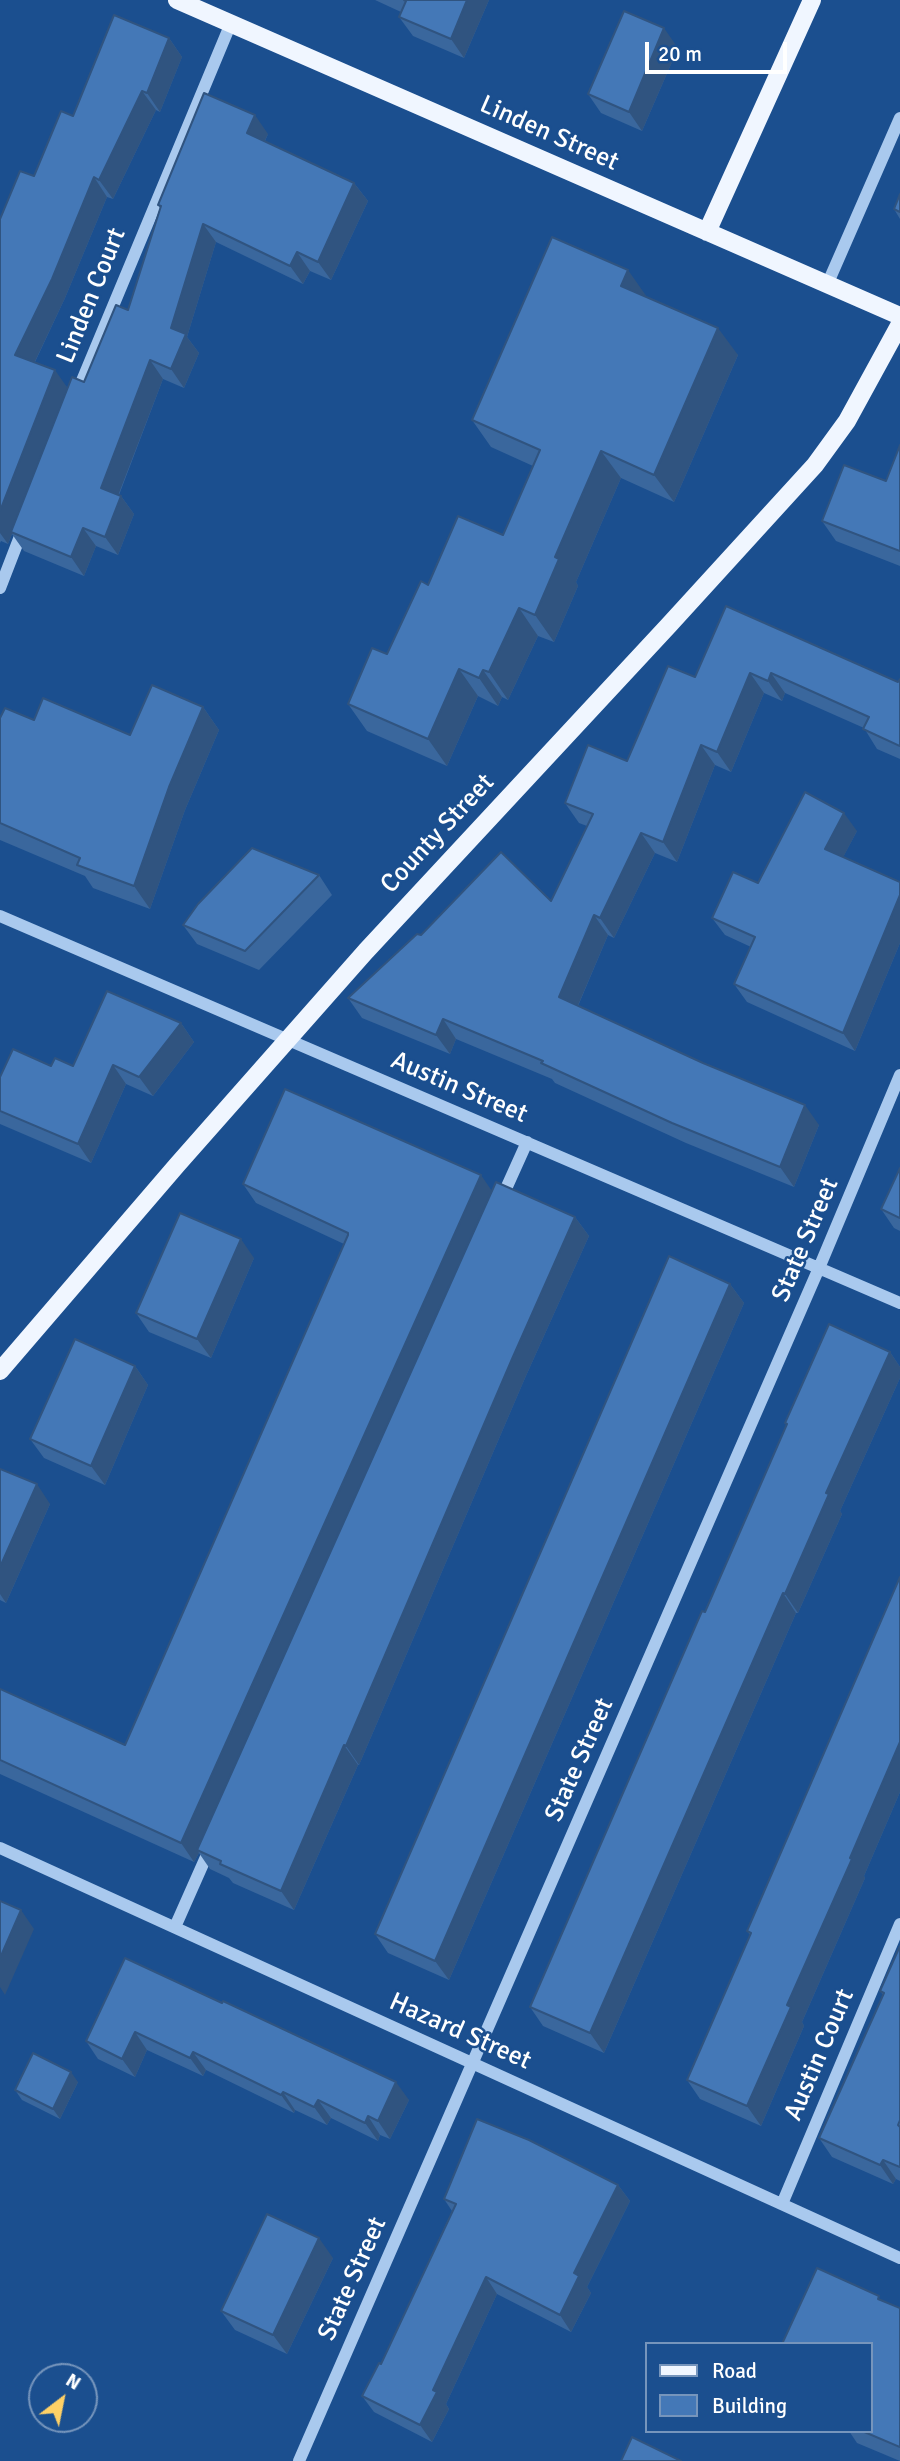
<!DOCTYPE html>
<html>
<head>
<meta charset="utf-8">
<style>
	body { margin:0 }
	#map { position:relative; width:900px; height:2461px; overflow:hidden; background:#1b4f8f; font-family:Signika,sans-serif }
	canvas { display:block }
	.legend { position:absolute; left:645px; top:2342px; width:228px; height:91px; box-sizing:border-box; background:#1b4f8f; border:2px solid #7695bc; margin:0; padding:9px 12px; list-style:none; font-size:21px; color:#fff }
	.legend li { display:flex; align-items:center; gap:14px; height:35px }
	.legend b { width:35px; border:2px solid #7695bc }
	.north { position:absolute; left:28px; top:2363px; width:70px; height:70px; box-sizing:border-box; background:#1b4f8f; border:2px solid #7695bc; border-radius:50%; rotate:32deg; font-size:19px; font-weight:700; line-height:28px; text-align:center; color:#fff }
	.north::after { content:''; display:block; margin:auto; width:24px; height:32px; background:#ffd166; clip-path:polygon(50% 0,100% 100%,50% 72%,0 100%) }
	.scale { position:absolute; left:645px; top:42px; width:142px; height:32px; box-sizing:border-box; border:4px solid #fff; border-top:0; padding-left:9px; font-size:21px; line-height:24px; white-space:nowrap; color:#fff; -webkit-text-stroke:5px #1b4f8f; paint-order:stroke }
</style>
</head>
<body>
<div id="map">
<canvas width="900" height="2461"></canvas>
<ul class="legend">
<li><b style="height:9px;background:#f0f6ff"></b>Road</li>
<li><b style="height:19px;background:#4478b7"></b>Building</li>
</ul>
<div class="north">N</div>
<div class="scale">20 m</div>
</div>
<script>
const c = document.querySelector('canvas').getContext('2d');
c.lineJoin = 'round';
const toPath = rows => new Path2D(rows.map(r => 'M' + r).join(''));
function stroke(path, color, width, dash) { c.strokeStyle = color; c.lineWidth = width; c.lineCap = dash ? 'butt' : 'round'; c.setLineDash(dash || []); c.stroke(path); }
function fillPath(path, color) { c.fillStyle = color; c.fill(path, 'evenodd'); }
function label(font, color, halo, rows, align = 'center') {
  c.font = font + ' Signika,sans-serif'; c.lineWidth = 5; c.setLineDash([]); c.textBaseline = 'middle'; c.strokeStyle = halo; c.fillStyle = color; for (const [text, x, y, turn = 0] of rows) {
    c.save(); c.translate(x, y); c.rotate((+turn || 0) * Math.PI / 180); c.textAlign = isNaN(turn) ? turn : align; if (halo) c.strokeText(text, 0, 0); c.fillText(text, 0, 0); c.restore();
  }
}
const minor = toPath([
	[827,285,900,118],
	[76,395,231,23],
	[0,588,24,526],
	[0,916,900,1303],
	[500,1202,527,1142],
	[0,1848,900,2258],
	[175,1927,210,1848],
	[782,2204,900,1924],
	[299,2461,819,1268,900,1075]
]);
const major = toPath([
	[177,0,900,316],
	[707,232,812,0],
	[0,1371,177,1165,366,951,669,625,815,465,847,421,900,324]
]);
const wall = toPath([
	[375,0,489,0,464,58,413,36,399,17,401,12],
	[169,38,182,57,160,112,156,110,113,199,107,197,65,298,35,362,68,388,84,382,128,310,160,208,158,205,268,134,265,141,354,183,368,201,331,280,310,271,303,284,216,242,187,337,199,353,184,388,163,379,119,495,121,496,134,514,118,555,96,546,84,576,24,551,12,534,8,544,1,541,0,543,0,219,34,176,73,116],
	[678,48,642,131,601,113,588,94],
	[900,194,900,219,894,209],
	[647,297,738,355,674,502,621,478,576,582,578,586,554,642,538,636,508,700,502,697,498,706,478,696,447,766,367,731,348,704,387,654,428,585,503,535,533,466,491,447,472,420],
	[900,445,900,566,836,541,822,521,886,481],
	[726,606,898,682,900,679,900,759,877,749,864,728,785,693,782,701,764,693,731,772,715,765,677,862,655,853,614,938,608,935,578,1006,819,1125,794,1187,686,1143,555,1083,552,1079,456,1039,450,1054,362,1018,348,998,421,935,551,901,587,826,579,823,565,803,627,761,695,677],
	[203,707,219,730,185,810,150,909,93,888,85,876,0,840,0,718,34,720,130,735],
	[857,831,843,857,900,882,900,943,855,1051,747,1002,734,984,751,947,725,935,712,918,758,883],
	[319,875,332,895,259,970,197,944,183,925],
	[181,1023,194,1042,153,1096,126,1084,91,1163,0,1124,0,1077,51,1066,73,1066],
	[900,1168,900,1231,894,1228,881,1209],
	[243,1184,492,1192,575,1217,589,1236,525,1378,359,1765,358,1765,294,1910,233,1883,229,1878,210,1869,199,1853,194,1862,0,1774,0,1689,125,1745,344,1244,256,1203],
	[254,1258,211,1358,149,1332,136,1313],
	[730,1284,744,1303,449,1980,388,1953,375,1934],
	[890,1352,900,1367,900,1378,840,1511,842,1514,798,1613,796,1613,604,2053,543,2026,530,2007,787,1425,785,1423],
	[135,1366,148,1385,105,1485,44,1458,30,1439],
	[0,1469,50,1504,6,1603,0,1600],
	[900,1577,900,1792,864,1876,865,1878,802,2022,804,2026,761,2126,700,2099,687,2080,750,1935,747,1931],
	[900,1946,900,2181,896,2179,893,2184,832,2157,819,2138,883,1995,880,1991],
	[125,1958,409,2100,390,2139,380,2135,378,2141,331,2118,327,2125,295,2110,294,2113,206,2070,203,2076,147,2050,135,2077,98,2059,86,2041],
	[78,2082,60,2119,22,2100,15,2090],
	[618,2185,630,2201,587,2287,591,2293,571,2332,497,2294,446,2404,449,2409,432,2442,374,2412,362,2396,381,2364,452,2211,444,2199],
	[333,2258,287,2354,235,2330,221,2311],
	[882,2301,900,2308,900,2461,857,2443,849,2431,870,2431]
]);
const shadedWall = toPath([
	[467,0,489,0,464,58,451,39],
	[664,28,678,48,642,131,629,112],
	[169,38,182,57,160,112,147,93],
	[142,91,156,110,113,199,99,180],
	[255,115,268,134,260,151,247,133],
	[94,177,107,197,65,298,29,374,15,355],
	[354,183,368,201,331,280,318,262],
	[203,224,216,242,187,337,199,353,184,388,171,369,171,328],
	[297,252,310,271,303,284,290,266],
	[628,270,647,297,621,286],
	[718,328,738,355,674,502,654,475],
	[150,360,163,379,114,506,101,488],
	[55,370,69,390,8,544,0,533,0,511],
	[601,451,621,478,576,582,578,586,554,642,535,615,555,557],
	[121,496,134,514,118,555,105,537],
	[83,528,96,546,84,576,71,557],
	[519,608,538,636,508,700,489,672],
	[459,669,478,696,447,766,428,739],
	[483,670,502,697,498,706,479,678],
	[750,673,764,693,731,772,717,752],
	[771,673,785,693,782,701,768,681],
	[203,707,219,730,185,810,150,909,134,886,169,787],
	[701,745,715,765,677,862,663,842],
	[844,813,857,831,838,867,825,849],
	[641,833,655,853,614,938,600,918],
	[900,895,900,943,855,1051,843,1033],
	[594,915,608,935,573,1017,559,997],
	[443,1019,456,1039,450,1054,436,1035],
	[181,1023,194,1042,153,1096,139,1077],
	[113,1065,126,1084,91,1163,78,1144],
	[805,1105,819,1125,794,1187,780,1167],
	[481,1175,494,1194,197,1850,199,1853,194,1862,181,1843],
	[575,1217,589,1236,525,1378,359,1765,346,1746,512,1359],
	[241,1239,254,1258,211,1358,197,1339],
	[730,1284,744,1303,449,1980,435,1961],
	[890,1352,900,1367,900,1378,840,1511,842,1514,798,1613,785,1594,826,1493],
	[135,1366,148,1385,105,1485,91,1466],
	[37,1484,50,1504,6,1603,0,1594,0,1567],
	[783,1593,796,1613,604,2053,590,2033],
	[900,1742,900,1792,864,1876,865,1878,802,2022,804,2026,761,2126,747,2106,787,2005],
	[344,1745,358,1765,294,1910,281,1891],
	[21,1910,34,1929,5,1995,0,1987,0,1958],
	[135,2032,147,2050,135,2077,122,2059],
	[193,2052,206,2070,203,2076,190,2058],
	[71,2072,78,2082,60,2119,53,2109],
	[396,2082,409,2100,390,2139,378,2121],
	[283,2092,295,2110,294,2113,281,2095],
	[318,2100,331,2118,327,2125,314,2107],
	[368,2116,380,2135,378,2141,365,2123],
	[883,2160,896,2179,893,2184,880,2165],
	[618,2185,630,2201,587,2287,591,2293,571,2332,560,2315,574,2273],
	[319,2238,333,2258,287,2354,273,2335],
	[486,2277,497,2294,446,2404,449,2409,432,2442,420,2425,433,2390]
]);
const building = toPath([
	[404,0,467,0,451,39,399,17,406,1,404,0],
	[624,11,664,28,629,112,588,94,624,11],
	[114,15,169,38,147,93,142,91,99,180,94,177,52,279,15,355,55,370,0,511,0,219,20,171,34,176,61,111,73,116,114,15],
	[204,93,255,115,247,133,354,183,318,262,297,252,290,266,203,224,171,328,186,334,171,369,150,360,101,488,121,496,105,537,83,528,71,557,11,532,72,377,84,382,116,305,128,310,161,206,158,205,204,93],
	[900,194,900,212,894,209,900,194],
	[552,237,628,270,621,286,718,328,654,475,601,451,555,557,559,559,535,615,519,608,489,672,483,670,479,678,459,669,428,739,348,704,372,648,387,654,421,581,428,585,458,516,503,535,540,450,472,420,552,237],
	[900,445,900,551,822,521,844,465,886,481,900,445],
	[726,606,898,682,900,679,900,746,863,729,869,717,771,673,768,681,750,673,717,752,701,745,663,842,641,833,600,918,594,915,559,997,703,1063,805,1105,780,1167,672,1123,541,1063,543,1061,443,1019,436,1035,348,998,417,934,421,935,501,852,551,901,593,814,565,803,588,745,627,761,668,666,695,677,726,606],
	[152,685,203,707,169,787,134,886,77,865,80,858,0,823,0,718,5,708,34,720,43,698,130,735,152,685],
	[805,792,844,813,825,849,900,882,900,895,843,1033,734,984,755,937,712,918,733,872,758,883,805,792],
	[252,848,319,875,245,951,183,925,198,904,252,848],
	[107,991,181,1023,139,1077,113,1065,78,1144,0,1111,0,1077,13,1049,51,1066,55,1058,73,1066,107,991],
	[285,1089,481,1175,181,1843,0,1760,0,1689,125,1745,348,1235,348,1233,243,1184,285,1089],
	[900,1168,900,1218,881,1209,900,1168],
	[496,1182,575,1217,512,1359,346,1746,344,1745,281,1891,220,1864,221,1861,197,1850,496,1182],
	[180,1213,241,1239,197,1339,136,1313,180,1213],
	[669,1256,730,1284,435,1961,375,1934,669,1256],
	[829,1324,890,1352,826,1493,829,1494,785,1594,783,1593,590,2033,530,2007,702,1611,705,1612,787,1424,785,1423,829,1324],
	[75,1339,135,1366,91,1466,30,1439,75,1339],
	[0,1469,37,1484,0,1567,0,1469],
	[900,1577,900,1742,850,1858,852,1859,787,2005,791,2007,747,2106,687,2080,751,1933,747,1931,900,1577],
	[0,1901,21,1910,0,1958,0,1901],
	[900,1946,900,2120,898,2125,900,2127,900,2167,883,2160,880,2165,819,2138,884,1993,880,1991,900,1946],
	[125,1958,222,2003,223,2001,396,2082,378,2121,368,2116,365,2123,318,2100,314,2107,283,2092,281,2095,193,2052,190,2058,135,2032,122,2059,86,2041,125,1958],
	[33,2053,71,2072,53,2109,15,2090,33,2053],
	[477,2119,529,2140,618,2185,574,2273,579,2276,560,2315,486,2277,433,2390,437,2392,420,2425,362,2396,379,2363,381,2364,456,2204,444,2199,477,2119],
	[267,2214,319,2238,273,2335,221,2311,267,2214],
	[817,2268,879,2296,878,2299,900,2308,900,2447,862,2431,870,2431,870,2344,782,2344,817,2268],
	[632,2437,681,2461,621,2461,632,2437]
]);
const streetNames = [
	["Linden Street",549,134,24],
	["Linden Court",92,296,-68],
	["County Street",438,834,-47],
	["Austin Street",459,1088,23],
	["State Street",806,1240,-67],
	["State Street",580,1760,-66],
	["Hazard Street",460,2032,24],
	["Austin Court",820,2055,-67],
	["State Street",353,2279,-66]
];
stroke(minor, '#a9c9ee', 12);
stroke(major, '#f0f6ff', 18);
fillPath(wall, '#3a679d');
fillPath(shadedWall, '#305480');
fillPath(building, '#4478b7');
stroke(building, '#305480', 2);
label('26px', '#fff', '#1b4f8f', streetNames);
</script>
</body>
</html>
